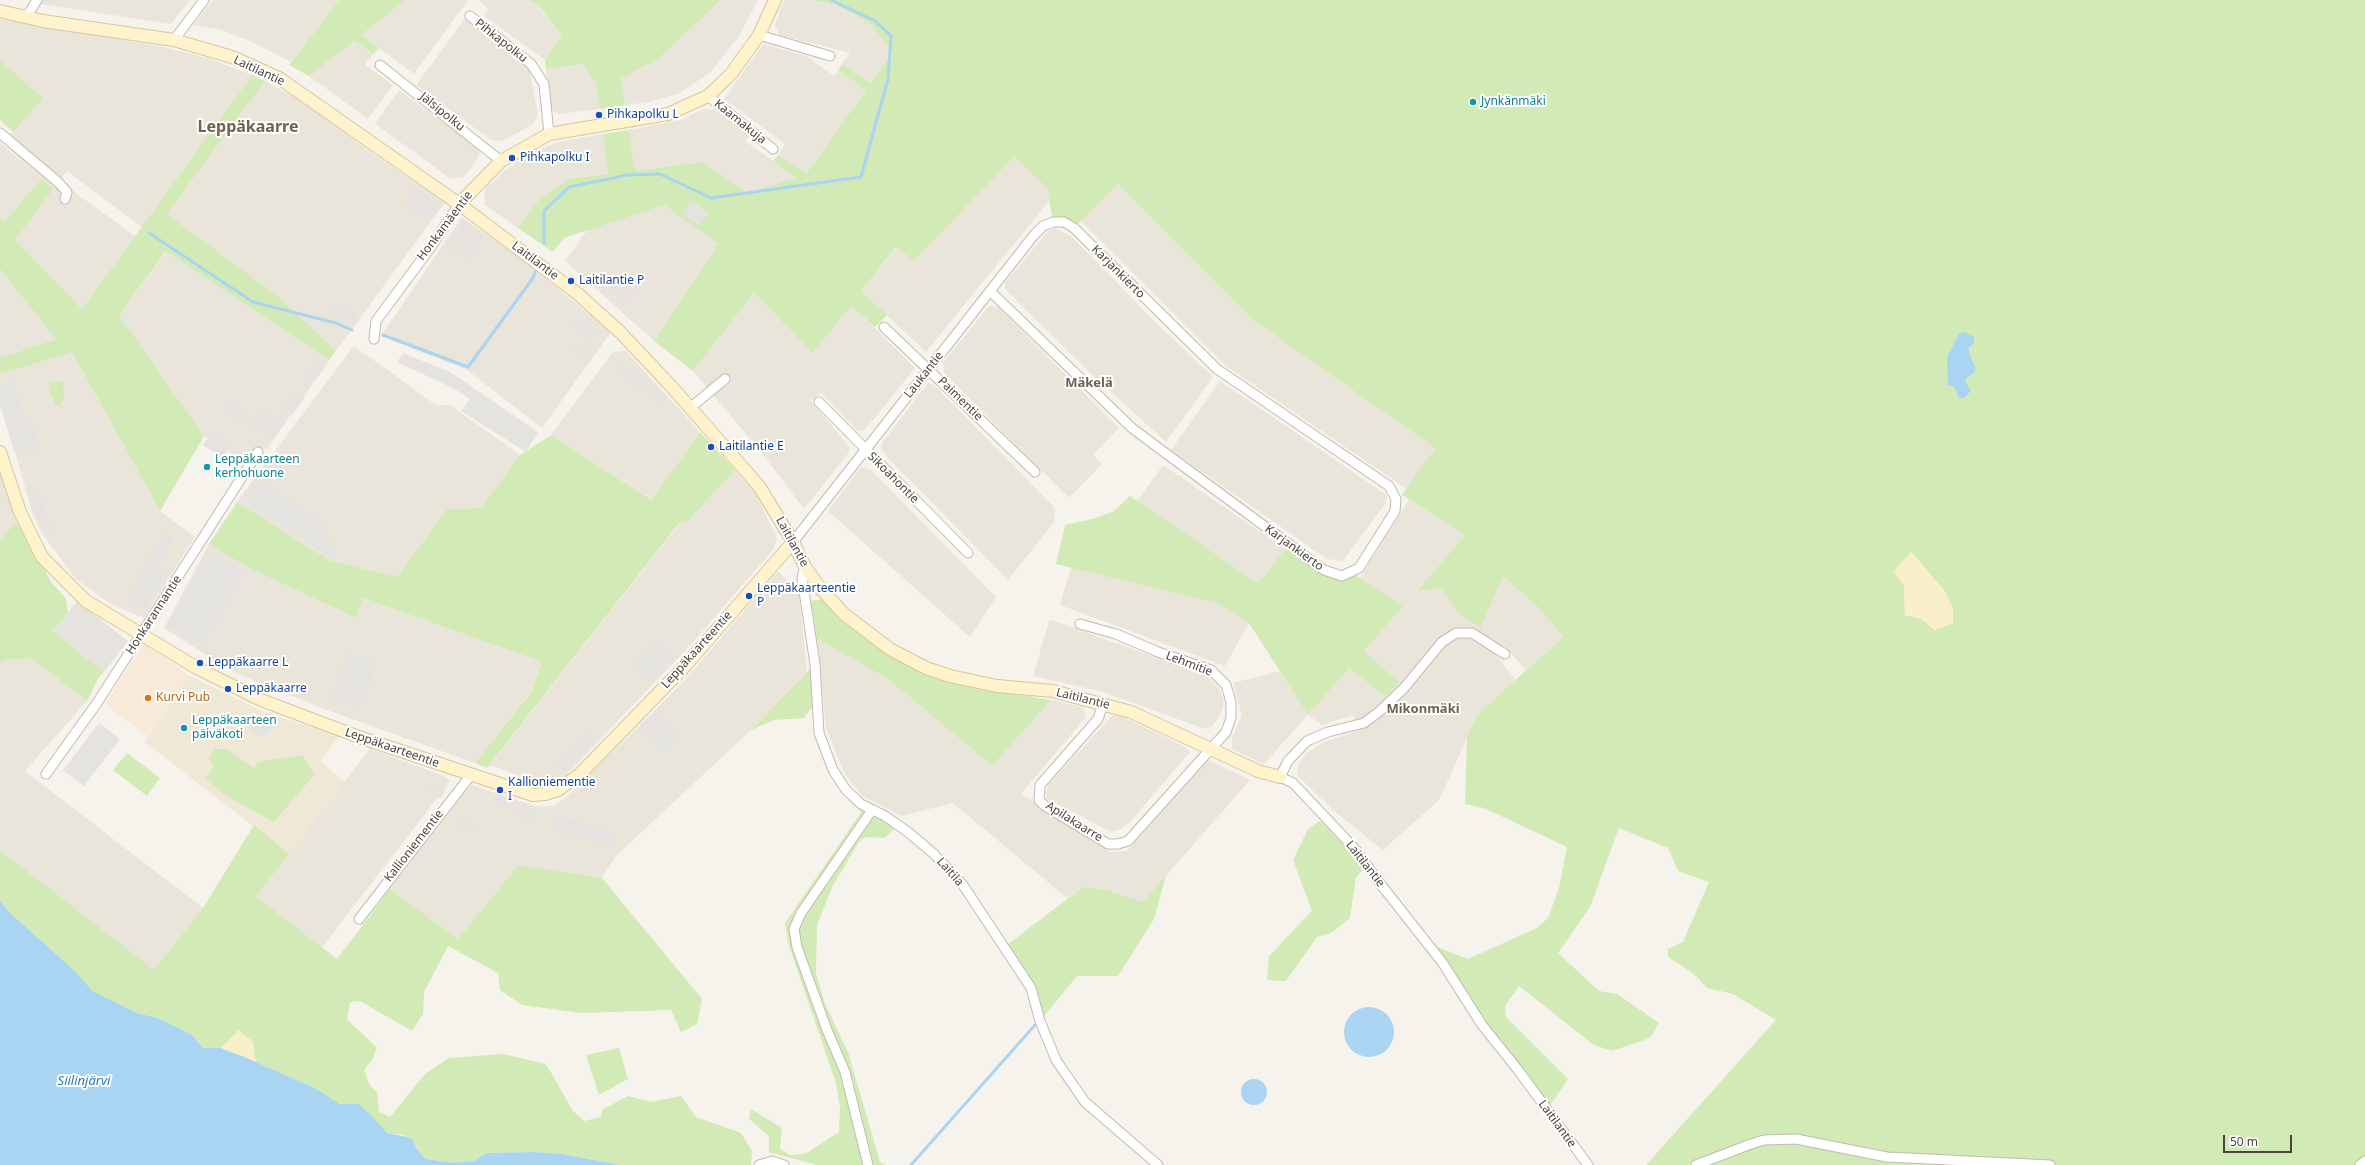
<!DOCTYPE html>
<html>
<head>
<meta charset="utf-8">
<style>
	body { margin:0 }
	#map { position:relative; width:2365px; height:1165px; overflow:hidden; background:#f6f3ec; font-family:"Noto Sans",sans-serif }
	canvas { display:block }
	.scale { position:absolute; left:2223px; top:1135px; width:69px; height:18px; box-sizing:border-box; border:2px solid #4b4439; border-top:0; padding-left:5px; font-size:12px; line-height:14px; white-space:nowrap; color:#4b4439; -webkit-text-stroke:3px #fff; paint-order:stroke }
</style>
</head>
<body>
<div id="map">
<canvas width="2365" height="1165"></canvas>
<div class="scale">50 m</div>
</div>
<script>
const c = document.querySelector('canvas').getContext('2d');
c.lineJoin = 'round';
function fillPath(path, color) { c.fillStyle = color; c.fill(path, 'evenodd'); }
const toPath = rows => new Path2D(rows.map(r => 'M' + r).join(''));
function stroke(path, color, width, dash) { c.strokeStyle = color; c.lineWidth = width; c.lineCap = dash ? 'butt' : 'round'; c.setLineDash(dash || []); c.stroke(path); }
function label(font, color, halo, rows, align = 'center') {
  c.font = font + ' "Noto Sans",sans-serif'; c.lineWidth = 4; c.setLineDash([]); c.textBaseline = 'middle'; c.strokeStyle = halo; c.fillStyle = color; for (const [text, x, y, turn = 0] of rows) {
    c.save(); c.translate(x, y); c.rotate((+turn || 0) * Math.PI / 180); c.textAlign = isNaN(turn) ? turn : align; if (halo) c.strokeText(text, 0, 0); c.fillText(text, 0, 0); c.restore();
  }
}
const residential = toPath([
	[43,0,190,0,171,24,41,4],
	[213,0,339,0,291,62,252,42,222,30,193,25],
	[405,0,468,0,414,74,361,35],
	[479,0,529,0,537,5,562,35,545,60,484,16,488,9],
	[721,0,758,0,739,36,712,71,680,93,649,102,625,105,621,79,659,58],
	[784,0,812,0,836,5,871,24,892,53,871,83,842,64,850,53,779,35,775,25],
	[0,19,163,47,208,58,252,75,142,227,67,171,59,181,135,236,82,309,14,240,52,189,41,179,5,221,0,217,0,142,31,170,3,142,43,98,0,60],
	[465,19,529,68,538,115,533,124,503,141,491,140,416,85],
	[354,41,373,54,365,65,393,85,368,119,309,76],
	[763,44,806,56,834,76,838,70,866,90,806,174,778,155,785,144,724,99],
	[583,64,596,83,600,109,559,114,551,109,546,69],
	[265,81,304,103,379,158,445,202,336,351,278,296,167,214],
	[399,90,478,148,479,156,464,177,451,179,375,124],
	[704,109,716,110,750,135,745,141,797,178,747,193,703,162,635,171,629,130,681,120],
	[603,134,608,174,570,179,540,198,518,228,484,204,485,189,502,173,526,156,558,142],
	[1014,157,1047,188,1049,201,926,352,861,291,897,247,914,261],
	[1118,184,1253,320,1435,448,1407,489,1226,366,1081,221],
	[664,205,718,244,654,341,565,261,588,229],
	[462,217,525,262,611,332,542,428,467,370,381,336],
	[1055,228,1071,236,1155,322,1213,377,1166,442,1086,369,1005,289,1005,283,1049,230],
	[167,251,329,360,267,449,255,447,246,463,204,436,119,315],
	[0,269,56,339,0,358],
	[754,293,813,353,851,304,915,368,864,431,856,430,821,392,811,401,850,448,850,451,804,509,762,453,693,371],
	[989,306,998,307,1119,428,1093,455,1102,464,1069,498,944,373,943,363],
	[354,346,436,405,450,405,520,455,481,508,447,509,397,577,329,560,237,502],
	[626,351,700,432,653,500,551,435,613,352],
	[72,352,160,511,195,537,144,618,111,604,76,579,43,535,33,515,0,400,0,374],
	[1220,381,1385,494,1387,497,1386,503,1343,561,1327,559,1171,450],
	[928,383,933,384,1053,506,1055,512,1054,522,1008,580,887,457,881,448,882,443],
	[1163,465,1285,549,1258,583,1137,501],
	[861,467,870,469,996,597,970,637,828,511],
	[735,470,755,492,777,538,773,550,686,650,564,777,555,781,538,783,490,765,681,522,686,523],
	[0,471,16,521,0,541],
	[1409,500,1465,535,1417,591,1442,588,1460,615,1503,576,1540,609,1563,637,1526,670,1503,644,1496,655,1516,680,1478,714,1439,800,1383,850,1334,811,1297,775,1299,763,1307,753,1326,741,1353,733,1354,715,1322,725,1308,715,1264,764,1232,749,1232,738,1242,715,1233,683,1280,671,1308,715,1349,668,1385,697,1398,681,1364,651,1403,606,1360,578],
	[209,544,247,567,356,618,363,598,542,662,531,691,475,763,324,709,233,672,164,628],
	[1071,567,1216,603,1249,623,1225,666,1060,605],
	[778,571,799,594,807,672,751,730,616,856,602,878,518,865,458,939,390,889,471,785,535,806,553,806,567,797,687,678],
	[1052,620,1207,676,1219,688,1223,699,1223,708,1219,717,1212,726,1205,729,1103,692,1033,676,1049,621],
	[817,639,888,679,992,766,1051,700,1083,707,1086,717,1021,794,1110,852,1127,851,1208,760,1250,780,1143,902,1103,889,1083,887,1067,898,953,803,901,816,861,795,845,774,826,728],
	[31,658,87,701,25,771,203,908,154,971,0,850,0,663,7,660],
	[1116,714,1184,746,1190,752,1129,823,1121,829,1111,832,1048,799,1045,794,1049,784,1112,716],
	[370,749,444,776,449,780,449,783,322,947,256,896]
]);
const commercial = toPath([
	[144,644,190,676,148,737,105,704]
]);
const industrial = toPath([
	[77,601,128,641,104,672,53,631]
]);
const education = toPath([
	[190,676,264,712,339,736,320,761,345,782,289,854,145,742]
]);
const green = toPath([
	[339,0,405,0,361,35,379,48,373,54,354,41,309,76,289,65],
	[529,0,721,0,659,58,621,79,625,105,600,109,596,83,583,64,546,69,545,60,562,35,538,5],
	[812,0,2365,0,2365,1165,1646,1165,1776,1020,1733,994,1707,988,1694,974,1668,957,1668,949,1683,942,1709,882,1678,871,1668,848,1619,828,1590,907,1558,953,1599,991,1617,994,1659,1023,1650,1038,1612,1051,1594,1045,1519,986,1505,1006,1506,1017,1568,1079,1547,1110,1427,943,1468,959,1537,928,1548,918,1559,888,1567,847,1484,808,1465,804,1467,736,1478,714,1563,637,1540,609,1503,576,1481,627,1460,615,1442,588,1417,591,1465,535,1402,495,1435,448,1253,320,1118,184,1074,228,1053,222,1047,188,1014,157,914,261,896,247,861,291,887,315,875,327,851,305,813,353,754,293,693,371,654,341,718,244,664,205,564,238,553,252,518,228,540,198,570,179,608,174,603,134,629,130,635,171,703,162,747,193,796,178,773,161,778,155,806,174,866,90,838,70,842,64,871,83,892,53,871,24,836,5],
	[1969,334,1970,356,1976,368,1974,373,1966,377,1959,398,1954,387],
	[1911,552,1928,571,1935,630,1921,619,1905,615,1904,586],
	[0,60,43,98,13,132,0,120],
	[252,75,265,81,167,214,278,296,336,351,329,360,166,251,119,315,204,436,160,511,72,352,0,374,0,358,56,339,0,269,0,217,5,221,41,179,53,189,15,240,82,309],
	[63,381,64,398,59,406,56,405,49,390,49,382],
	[700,432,735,470,686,523,680,522,487,768,475,763,531,692,542,662,363,598,356,618,247,567,209,544,237,502,329,560,397,577,447,509,481,508,520,455,551,435,652,500],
	[1130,496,1258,583,1289,544,1324,570,1352,573,1403,606,1364,651,1399,682,1385,697,1349,668,1308,715,1249,623,1216,603,1056,564,1065,525,1096,518,1114,511],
	[16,521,52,583,66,599,68,613,53,631,104,672,99,677,87,701,31,658,7,660,0,663,0,541],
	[822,599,840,620,889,653,997,691,1051,700,992,766,888,679,817,639,811,601],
	[815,664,816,702,804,718,774,720,751,730],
	[215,749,227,749,254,768,258,762,303,755,314,775,274,822,227,796,205,779,214,767,209,758],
	[127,753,160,778,147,796,113,770],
	[861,804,908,832,894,829,885,838,865,837,859,842,833,885,817,925,816,973,825,1004,848,1052,880,1162,885,1165,817,1165,769,1152,769,1136,749,1119,751,1109,782,1128,780,1149,790,1155,805,1154,839,1132,840,1108,836,1083,789,946,785,923,860,814],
	[1320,821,1357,858,1362,871,1356,877,1350,918,1331,933,1317,937,1286,981,1267,980,1269,956,1312,911,1293,860,1308,829],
	[254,825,289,854,256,896,337,959,390,889,458,939,518,865,602,878,702,999,697,1024,681,1032,671,1010,582,1013,522,1005,500,990,498,973,448,946,424,992,423,1014,412,1031,360,1001,350,1002,347,1019,377,1048,372,1060,364,1070,370,1086,377,1092,379,1112,390,1117,425,1074,449,1058,503,1054,546,1064,573,1111,584,1121,601,1117,602,1110,628,1096,651,1102,681,1096,696,1117,741,1133,752,1151,751,1165,620,1165,562,1154,534,1152,487,1153,474,1161,453,1163,426,1159,420,1153,417,1146,403,1135,387,1133,331,1100,317,1089,242,1056,220,1048,203,1048,191,1034,157,1018,137,1013,91,991,77,973,9,912,0,901,0,850,154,970,203,908],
	[1166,875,1154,919,1118,976,1077,976,1040,1021,1031,988,1003,948,1083,887,1103,889,1143,902],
	[619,1048,628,1079,599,1095,586,1055]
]);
const sand = toPath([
	[1911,552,1945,591,1953,608,1953,623,1935,630,1921,619,1905,615,1904,586,1894,571],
	[239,1030,253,1042,256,1062,220,1048]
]);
const parking = toPath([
	[415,187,440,205,428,221,403,203],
	[691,201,709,213,699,226,682,214],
	[464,222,473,229,456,252,448,246],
	[476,230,484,237,467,260,459,253],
	[606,277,625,294,636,280,643,287,626,305,601,282],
	[336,302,359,318,354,325,332,309],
	[578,319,596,331,590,339,573,327],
	[576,343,594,355,588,362,571,350],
	[403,353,450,372,538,432,526,452,461,411,470,399,451,387,397,362],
	[318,357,327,364,314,382,305,375],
	[619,362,667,396,662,403,614,369],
	[14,381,26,425,32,423,42,452,31,456,27,447,14,451,0,405,0,385],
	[296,391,305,397,292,415,283,409],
	[229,401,248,413,242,423,223,411],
	[265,407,274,414,261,432,251,425],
	[277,415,286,422,273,440,264,433],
	[211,432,231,445,223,458,203,445],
	[260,482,329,528,324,536,337,545,330,557,247,502],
	[38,490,53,532,47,534,35,515,29,495],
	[164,533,174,538,156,570,164,575,145,608,127,598],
	[209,551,243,570,203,646,167,626],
	[657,639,674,654,649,682,633,667],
	[348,652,377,663,360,708,331,697],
	[252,713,274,725,264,739,243,725],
	[655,713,681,738,663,754,638,730],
	[99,723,120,739,84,786,63,770],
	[586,732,594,740,565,772,557,764],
	[429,782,445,791,440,799,425,790],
	[498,794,537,812,532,824,495,799],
	[462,815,477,828,472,835,456,824],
	[555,815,616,833,612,845,551,830]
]);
const water = toPath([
	[1965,332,1974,337,1974,343,1969,348,1970,356,1976,368,1974,373,1966,378,1966,383,1971,390,1969,393,1964,398,1959,398,1954,387,1948,385,1947,357,1959,334],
	[0,901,9,912,77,973,92,991,137,1013,157,1018,191,1034,203,1048,220,1048,242,1056,317,1089,339,1104,358,1104,368,1112,387,1133,411,1138,420,1153,426,1159,453,1163,474,1161,487,1153,534,1152,562,1154,620,1165,0,1165],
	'1344 1032a25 25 0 1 1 50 0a25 25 0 1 1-50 0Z',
	'1241 1092a13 13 0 1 1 26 0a13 13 0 1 1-26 0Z'
]);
const stream = toPath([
	[149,233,253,302,336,323,352,330],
	[544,243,544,211,569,187,628,175,660,174,711,198,861,177,888,79,891,36,875,21,831,0],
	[383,335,468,367,533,278,535,272],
	[911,1165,1035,1025]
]);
const street = toPath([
	[470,16,531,64,544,84,549,134],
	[26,18,37,0],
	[759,35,830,56],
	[174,40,204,0],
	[380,65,501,161],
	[708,96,773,149],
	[0,133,58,182,67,192,65,199],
	[884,327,1035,472],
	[374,339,376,321,431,247,459,204],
	[819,402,968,553],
	[690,408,725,379],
	[793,542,1034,235,1043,226,1053,222,1064,222,1074,228,1217,369,1389,486,1396,499,1395,511,1359,568,1342,576,1324,570,1164,452,1132,428,990,291],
	[805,567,802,578,815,664,819,733,833,770,846,790,861,804,885,816,908,832,934,854,963,885,1031,988,1040,1021,1056,1060,1085,1102,1158,1165],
	[1080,624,1116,634,1158,652,1211,670,1226,685,1231,702,1231,718,1226,732,1128,841,1118,844,1108,844,1045,806,1039,800,1040,785,1098,719,1103,704],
	[1505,654,1472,633,1456,633,1442,642,1404,688,1380,711,1364,723,1328,732,1307,741,1288,761,1280,777,1293,783,1358,852,1378,881,1442,962,1482,1025,1518,1070,1588,1165],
	[46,774,97,703,258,452],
	[359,919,471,775],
	[759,1165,772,1161,784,1165],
	[868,1165,845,1072,827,1030,797,947,794,929,801,913,872,810],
	[1696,1165,1751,1144,1764,1140,1796,1139,1887,1157,2050,1165],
	[2360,1165,2365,1161]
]);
const secondary = toPath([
	[0,11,43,21,174,40,232,57,279,78,459,204,578,294,620,332,671,386,759,486,793,542,805,567,821,589,844,614,890,649,926,668,950,676,997,686,1053,691,1131,712,1258,771,1280,777],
	[459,204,501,161,549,134,668,114,708,96,731,74,759,35,775,0],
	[0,452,20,512,42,557,86,601,197,668,261,700,359,737,533,795,545,794,558,790,580,774,686,665,793,542]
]);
const markers = [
	[1473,102,4,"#0f9aa8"],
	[599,115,4,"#1a4fb4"],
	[512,158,4,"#1a4fb4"],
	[571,281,4,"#1a4fb4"],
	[711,447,4,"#1a4fb4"],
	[207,467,4,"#0f9aa8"],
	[749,596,4,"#1a4fb4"],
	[200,663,4,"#1a4fb4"],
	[228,689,4,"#1a4fb4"],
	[148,698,4,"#e8710a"],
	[184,728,4,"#0f9aa8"],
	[500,790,4,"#1a4fb4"]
];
const streetNames = [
	["Pihkapolku",501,41,38],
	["Laitilantie",259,71,25],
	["Jälsipolku",442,112,39],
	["Kaamakuja",740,122,39],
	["Honkamäentie",445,226,-53],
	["Laitilantie",535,261,37],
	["Karjankierto",1118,272,45],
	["Laukantie",924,375,-52],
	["Paimentie",960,399,44],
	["Sikoahontie",893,478,45],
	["Laitilantie",792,542,61],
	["Karjankierto",1294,548,36],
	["Honkarannantie",154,615,-57],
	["Leppäkaarteentie",697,650,-48],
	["Lehmitie",1189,664,21],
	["Laitilantie",1083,699,14],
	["Leppäkaarteentie",392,748,19],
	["Apilakaarre",1074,822,32],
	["Kallioniementie",414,846,-52],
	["Laitilantie",1365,864,52],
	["Laitila",950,872,48],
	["Laitilantie",1557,1124,54]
];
const cultureNames = [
	["Jynkänmäki",1481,102],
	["Leppäkaarteen",215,460],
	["kerhohuone",215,474],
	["Leppäkaarteen",192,721],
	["päiväkoti",192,735]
];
const transitNames = [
	["Pihkapolku L",607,115],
	["Pihkapolku I",520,158],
	["Laitilantie P",579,281],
	["Laitilantie E",719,447],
	["Leppäkaarteentie",757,589],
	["P",757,603],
	["Leppäkaarre L",208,663],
	["Leppäkaarre",236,689],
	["Kallioniementie",508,783],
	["I",508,797]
];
const foodNames = [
	["Kurvi Pub",156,698]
];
const neighbourhoodNames = [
	["Mäkelä",1089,383],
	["Mikonmäki",1423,709]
];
const waterNames = [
	["Siilinjärvi",84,1081]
];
const districtNames = [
	["Leppäkaarre",248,127]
];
fillPath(residential, '#eae5da');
fillPath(commercial, '#f7ead8');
fillPath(industrial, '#e6e2dd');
fillPath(education, '#efe8d6');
fillPath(green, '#d2eab5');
fillPath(sand, '#f9efc9');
fillPath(parking, '#e5e3e0');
fillPath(water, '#a9d4f2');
stroke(stream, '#a9d4f2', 3);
stroke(street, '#c2bbae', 11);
stroke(secondary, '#d6c79b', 14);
stroke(street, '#fff', 9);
stroke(secondary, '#fff3cd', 12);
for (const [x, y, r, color] of markers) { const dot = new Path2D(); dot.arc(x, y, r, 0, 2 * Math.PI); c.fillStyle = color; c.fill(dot); stroke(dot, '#fff', 1.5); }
label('12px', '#4b4439', '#fff', streetNames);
label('12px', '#0d838f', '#fff', cultureNames, 'left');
label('12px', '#164399', '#fff', transitNames, 'left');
label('12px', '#c56008', '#fff', foodNames, 'left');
label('bold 13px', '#6e6250', '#fff', neighbourhoodNames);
label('italic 13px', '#2e7ab2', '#fff', waterNames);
label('bold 16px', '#6e6250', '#fff', districtNames);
</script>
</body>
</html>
